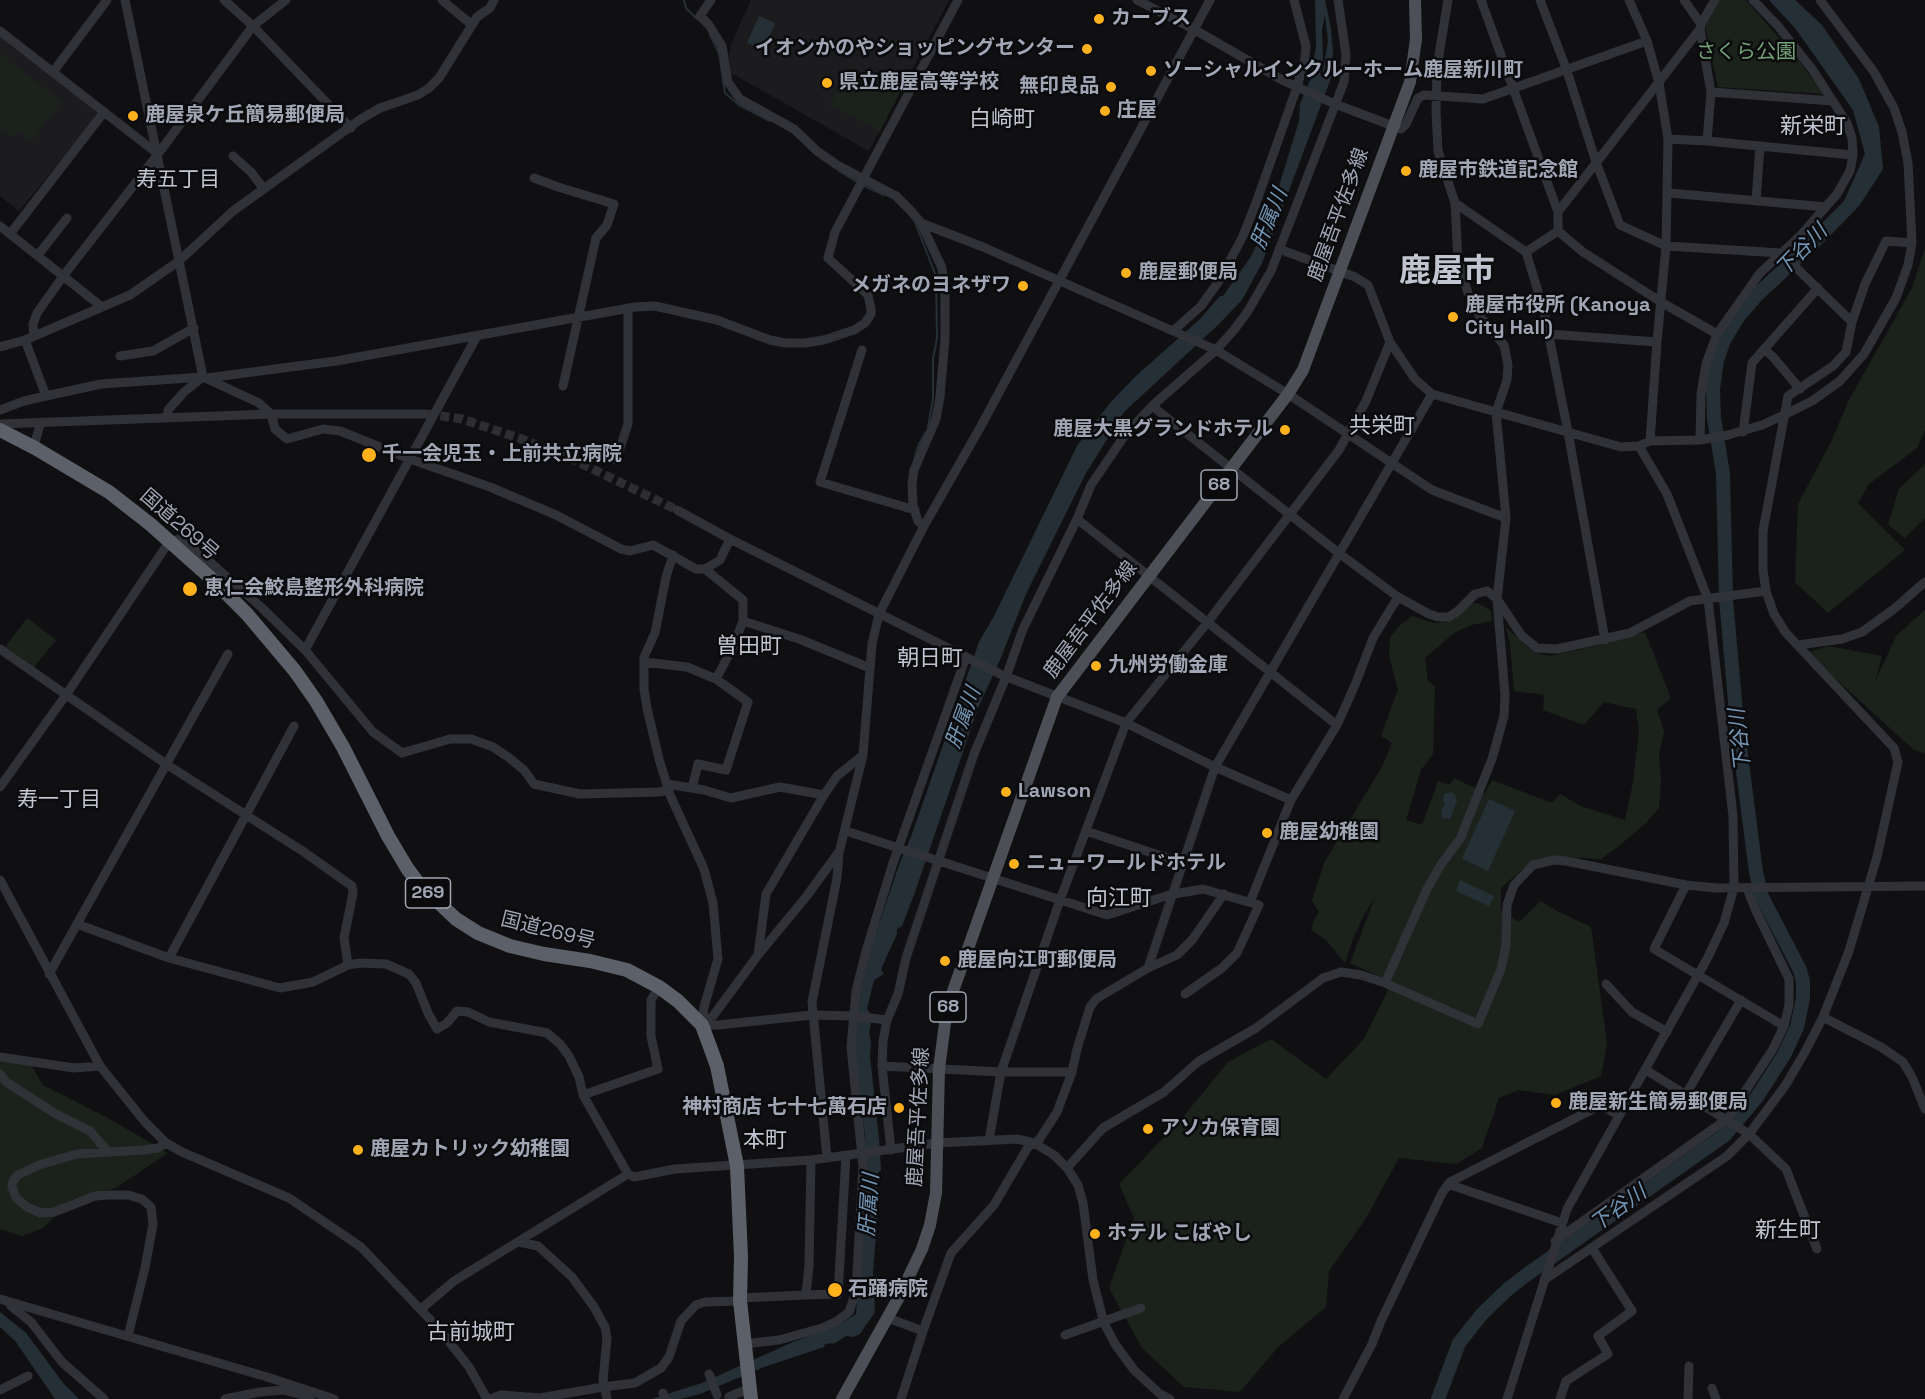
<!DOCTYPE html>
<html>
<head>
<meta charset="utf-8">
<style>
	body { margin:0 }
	canvas { display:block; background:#101012 }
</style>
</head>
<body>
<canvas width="1925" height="1399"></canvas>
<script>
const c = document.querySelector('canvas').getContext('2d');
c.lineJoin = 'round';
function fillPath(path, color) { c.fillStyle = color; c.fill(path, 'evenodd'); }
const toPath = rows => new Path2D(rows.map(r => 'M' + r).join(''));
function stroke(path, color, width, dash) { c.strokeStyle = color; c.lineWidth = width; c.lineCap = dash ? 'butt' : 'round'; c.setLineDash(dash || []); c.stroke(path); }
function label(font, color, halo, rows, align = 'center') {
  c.font = font + ' "Space Grotesk","Noto Sans JP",sans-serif'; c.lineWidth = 5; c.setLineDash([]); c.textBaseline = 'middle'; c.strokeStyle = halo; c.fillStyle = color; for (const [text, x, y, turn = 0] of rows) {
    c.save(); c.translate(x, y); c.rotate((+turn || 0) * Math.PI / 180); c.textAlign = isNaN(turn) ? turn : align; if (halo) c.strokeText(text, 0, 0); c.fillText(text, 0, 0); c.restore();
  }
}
const built = toPath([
	[751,0,949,0,869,151,731,73,729,56,731,44],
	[0,33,100,113,19,211,0,196]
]);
const green = toPath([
	[1720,0,1746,0,1801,63,1823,94,1718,87,1705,26],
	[0,53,62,102,31,141,18,131,13,137,0,127],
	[851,67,900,92,880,131,830,105],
	[1925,248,1925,430,1917,448,1869,484,1858,503,1905,550,1828,613,1795,582,1798,504,1831,442,1849,400,1912,288],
	[1925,464,1925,518,1905,538,1888,525,1899,489],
	[1477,603,1491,610,1492,621,1471,625,1454,633,1425,658,1428,681,1435,686,1433,754,1421,770,1406,820,1422,825,1438,781,1449,785,1454,778,1485,793,1492,780,1552,803,1560,794,1580,806,1625,820,1633,783,1639,731,1636,709,1604,702,1584,725,1543,710,1544,695,1514,691,1510,644,1506,627,1526,646,1537,653,1549,656,1591,647,1645,632,1671,698,1657,710,1664,731,1659,754,1661,783,1659,808,1646,823,1619,846,1601,859,1562,857,1533,860,1501,888,1501,910,1519,922,1541,901,1555,910,1591,927,1607,1043,1601,1076,1555,1095,1519,1090,1499,1098,1482,1148,1456,1164,1399,1158,1366,1218,1329,1271,1326,1307,1278,1347,1240,1392,1184,1387,1142,1348,1109,1288,1134,1218,1119,1184,1179,1122,1228,1062,1271,1039,1326,1079,1364,1039,1392,982,1350,963,1375,897,1365,913,1353,938,1345,963,1326,940,1311,930,1314,920,1319,912,1312,901,1324,863,1383,765,1392,743,1381,736,1398,690,1389,656,1390,638,1400,625,1413,616,1433,623,1446,622,1457,616,1467,604],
	[1925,610,1925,754,1913,749,1807,653,1828,646,1882,656,1875,682,1896,636],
	[27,618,56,640,34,667,5,647],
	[0,1059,31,1065,43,1085,108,1118,168,1153,116,1188,73,1199,43,1228,22,1236,0,1229]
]);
const water = toPath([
	[1315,0,1325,0,1331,29,1333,53,1331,78,1262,263,1242,300,1218,325,1124,412,1086,473,1026,594,1000,660,978,708,914,895,902,926,897,929,897,934,881,969,884,974,874,980,867,1009,872,1016,869,1034,871,1041,870,1056,879,1139,881,1170,878,1173,876,1207,878,1210,873,1272,875,1312,860,1334,853,1337,846,1336,835,1343,825,1344,824,1347,764,1367,700,1394,680,1399,651,1399,702,1383,793,1342,837,1326,856,1314,866,1166,865,1136,854,1049,856,1011,870,951,900,862,911,837,979,642,994,616,1077,446,1109,404,1137,375,1200,319,1220,296,1223,296,1250,258,1267,225,1299,121,1300,104,1310,80,1316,47],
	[1325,15,1328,41,1322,76,1320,74,1323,57,1322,29],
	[1769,0,1795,0,1822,25,1859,79,1879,127,1883,169,1859,206,1817,249,1803,242,1844,201,1865,154,1853,110,1795,28],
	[759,16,775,23,764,50,747,43],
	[1451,792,1455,795,1457,801,1450,819,1442,818,1441,810,1445,805,1443,800,1444,794],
	[1489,799,1515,811,1488,871,1462,859],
	[1460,880,1494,896,1489,906,1456,891],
	[0,1312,26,1333,64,1384,79,1399,55,1399,16,1342,0,1327]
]);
const stream = toPath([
	[684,0,686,8,697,19],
	[710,35,719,53,725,93,739,105,770,121],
	[839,171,857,182],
	[862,185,884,195],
	[915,222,936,276,937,338,933,359,933,399,928,427],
	[914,460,919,444,926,432]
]);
const river = toPath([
	[1438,1399,1459,1343,1482,1314,1508,1289,1529,1273,1725,1135,1757,1097,1784,1055,1797,1027,1803,998,1803,982,1800,970,1762,897,1756,872,1737,724,1726,599,1723,474,1714,418,1713,389,1717,360,1724,340,1738,317,1759,293,1800,255,1821,232]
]);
const minorTunnel = toPath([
	[427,414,462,419,519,438,570,458,677,510]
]);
const minor = toPath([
	[125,0,203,377,259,403,271,414,275,429,287,439,323,429,340,431,410,459,490,487,556,515,621,549,630,551,653,545,696,569,705,569,720,560,730,539],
	[224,0,253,26,351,128],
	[442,0,472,25],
	[711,0,700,16,709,25,722,46,728,82,740,99,794,129,817,151,837,165,896,196,911,211,921,223,942,268,945,292,945,339,940,397,936,419,914,470,912,484,913,506,918,521,924,526],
	[1137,0,1195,30,1284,81,1335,104,1401,129,1406,124,1418,98,1424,95,1483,99,1647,41],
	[1481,0,1558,212,1558,231,1583,252,1661,302,1717,334],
	[1540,0,1566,68,1596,162,1620,225,1666,246,1781,253,1852,322],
	[1629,0,1647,41,1659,83,1668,139,1666,246,1657,342,1650,441],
	[1684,0,1701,24],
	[0,31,158,154],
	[53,72,107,0],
	[1711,92,1833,101],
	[1668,139,1707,141,1853,155],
	[1707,141,1711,92,1700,29,1701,24,1715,0],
	[233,156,251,172,264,189],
	[534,178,558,187,614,204,607,225,596,238,563,386],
	[1669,193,1826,207],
	[1756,201,1760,146],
	[1455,203,1526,252,1544,311,1568,432,1605,640],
	[1558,212,1700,29],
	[921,223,983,247,1216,350,1288,394,1432,490,1506,518],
	[0,226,102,307],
	[10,234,104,112],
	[1279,249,1355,277,1368,285,1390,342,1415,379,1432,394,1621,447,1639,446,1650,441,1700,440,1728,435,1762,425,1784,415,1812,401,1840,381,1864,354,1896,298,1908,265,1912,243,1908,163,1902,132,1894,108,1874,72,1820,0],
	[1526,252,1558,231],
	[38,255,67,218],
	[1173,331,1201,306,1219,281,1243,236,1256,203,1297,87,1305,58,1306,46,1294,0],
	[1548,334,1657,342],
	[34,336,33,324,37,313,64,275,158,154,253,26,286,0],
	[0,347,25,340,130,295,179,261,233,211,361,119,380,108,418,95,429,88,439,78,477,17,490,8,494,0],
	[1764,349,1773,357,1800,389],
	[862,350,820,482,915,510],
	[120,356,153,351,194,328],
	[207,378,336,361,635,307,655,306,717,320,770,340,785,343,805,343,824,340,854,330,865,323,871,314,871,309,868,295,828,258,835,232,958,0],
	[46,396,101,384,203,377],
	[1152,406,1340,554,1398,597,1429,614,1438,617,1449,617,1458,611,1475,594,1487,591,1497,599,1522,636,1537,648,1557,649,1630,633,1690,601,1766,591],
	[0,410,24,401,46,396,25,340],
	[168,418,168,410,184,392,203,377],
	[0,424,271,414,425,414],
	[1743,432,1752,363,1818,288],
	[1700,440,1701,394,1706,364,1717,334,1760,273,1800,236,1837,194,1850,171,1853,155,1852,138,1847,123,1812,69,1778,26,1753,0],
	[35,448,35,442,41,422],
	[616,460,628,424,628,308],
	[677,510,730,539,1002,675,1126,723,1215,767,1291,800],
	[1077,519,1337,725],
	[673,555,666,577,655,633,644,657,644,689,647,708,659,759,670,795,704,869,713,903,718,959,704,1007,702,1025],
	[743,621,799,639,870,668],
	[1798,645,1842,639,1862,632,1894,609,1925,582],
	[0,649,166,764,304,852,352,886,353,893,344,938,348,965],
	[305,650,477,336],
	[644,662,687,667,716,679],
	[667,784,704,790,731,798,780,787,824,795],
	[0,787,66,695,169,542,183,538,261,607,305,650,373,732,402,753,450,739,471,739,493,747,508,757,524,770,534,784,580,794,659,792,669,790],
	[692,788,698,764,726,770,748,702,716,679,733,647,743,621,743,600,705,569],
	[846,831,1107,915,1169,895,1203,889,1259,905,1237,953,1222,968,1185,994],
	[1086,831,1183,863],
	[0,880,100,1066,145,1122,166,1143,182,1152,289,1198,361,1247,439,1329,469,1367,487,1399],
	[1686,885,1654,949,1784,1026],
	[1250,902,1291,800,1337,725,1355,685,1373,638,1398,597],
	[77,924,169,958,280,988,313,982,348,965,360,963,386,964,409,974,416,983,428,1013,437,1029,447,1023,457,1011,468,1012,489,1022,547,1033,560,1044,569,1056,579,1077,583,1095,628,1174,634,1177,675,1169,811,1160,937,1143,1017,1139,1034,1143,1054,1155,1067,1168,1078,1185,1083,1203,1093,1280,1104,1323,1115,1344,1134,1370,1160,1394,1170,1399],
	[758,955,766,894,824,795,837,776,863,755],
	[169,958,294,726],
	[1148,968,1215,767,1432,394],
	[49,974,228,654],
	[1385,983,1427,889,1440,866,1460,839,1492,759,1504,716,1505,695,1497,599,1506,518,1496,412,1507,380,1508,365,1504,345,1480,317,1468,293,1458,261,1455,203,1438,151,1436,111,1437,67,1448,0],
	[1606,984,1632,1012,1667,1032],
	[1823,1017,1881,1047,1903,1062,1912,1077,1925,1109],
	[702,1025,713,1016,758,955,806,897,838,853],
	[702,1025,718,1025,812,1015,853,1016,887,1020],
	[0,1057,74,1068,100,1066],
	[882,1066,1001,1072,1072,1072],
	[1646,1070,1749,1134,1786,1169,1817,1249],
	[0,1074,6,1082,56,1114,90,1131,108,1152],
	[1686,1094,1741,1000],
	[583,1095,658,1069,651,1036,651,1000,659,987],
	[989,1140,1001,1072,1060,900,1126,723,1207,623,1339,450,1366,401,1390,342],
	[891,1150,882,1066,883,1041,887,1020,898,994,906,958,974,754,1006,677,1023,629,1077,519,1091,485,1125,435,1152,406,1216,350,1234,330,1248,311,1271,271,1344,82,1346,55,1338,0],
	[827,1158,812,1002,837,878,839,853,863,755,872,644,879,614,924,526,981,426,1210,0],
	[1067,1168,1103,1128,1164,1092,1199,1061,1256,1028,1323,978,1341,972,1361,975,1385,983,1478,1024,1501,969,1506,945,1507,905,1514,885,1533,865,1554,860,1566,861,1686,885,1716,888,1925,886],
	[1448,1184,1562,1223],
	[1555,1241,1727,1119,1773,1049,1784,1026,1789,1005,1789,979,1755,909,1747,888],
	[519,1242,538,1246,572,1277,594,1307,605,1327,607,1338,603,1380,607,1399],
	[1544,1280,1727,1156,1749,1134,1785,1086,1805,1052,1823,1017,1849,951,1877,857,1898,762,1894,748,1786,633,1774,614,1766,591,1763,570,1763,531,1788,396,1833,366,1846,352,1852,322,1865,284,1886,241,1912,243],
	[806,1295,838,1294,846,1156],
	[740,1298,806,1295,809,1265,811,1160],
	[0,1299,267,1377,334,1399],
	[11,1306,31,1322,62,1362,104,1399],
	[421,1309,454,1281,628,1174],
	[888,1318,923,1331],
	[128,1336,145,1268,153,1224,151,1207,142,1199,128,1195,109,1195,95,1196,54,1212,41,1213,27,1207,16,1198,12,1187,13,1181,18,1175,39,1165,77,1154,143,1150,158,1148,166,1143],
	[744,1344,779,1340,822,1328,837,1321,849,1312,856,1291,863,1166,851,1047,856,991,866,951,893,863,966,657],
	[709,1374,717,1395],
	[1712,1388,1716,1399],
	[0,1390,28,1376],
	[663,1393,665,1399],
	[729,1397,750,1388],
	[225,1399,260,1392,283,1390,303,1395,310,1399],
	[490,1399,501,1395,540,1398,603,1387,635,1383,661,1368,669,1357,681,1321,696,1305,705,1302,740,1301],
	[901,1399,923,1331,951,1253,994,1205,1028,1147,1039,1140,1057,1112,1072,1072,1077,1049,1090,1007,1096,999,1148,968,1177,955,1192,940,1224,894],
	[1343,1399,1372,1344,1381,1321,1442,1193,1450,1182,1601,1105,1618,1115],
	[1507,1399,1567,1209,1707,959,1724,923,1734,887,1733,816,1708,599,1667,494,1639,446],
	[1560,1399,1566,1381,1608,1354,1598,1336,1632,1311,1592,1248],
	[1688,1399,1689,1366]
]);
const major = toPath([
	[842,1399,899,1297,922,1249,930,1225,936,1193,939,1069,947,1008,1057,697,1288,394,1303,370,1410,82,1416,39,1415,0]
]);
const highway = toPath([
	[0,430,35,448,109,492,150,524,213,580,247,614,295,671,316,701,343,747,388,836,407,868,418,883,456,919,478,933,510,946,544,954,590,961,627,970,659,987,678,1001,702,1025,717,1066,737,1166,741,1257,740,1301,751,1399]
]);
const minorBridge = toPath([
	[1065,1335,1141,1308]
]);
const markers = [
	[1099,19,6,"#ffb11b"],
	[1087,49,6,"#ffb11b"],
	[1151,71,6,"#ffb11b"],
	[827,83,6,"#ffb11b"],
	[1111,87,6,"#ffb11b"],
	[1105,111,6,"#ffb11b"],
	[133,116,6,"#ffb11b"],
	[1406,171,6,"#ffb11b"],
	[1126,273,6,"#ffb11b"],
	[1023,286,6,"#ffb11b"],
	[1453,317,6,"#ffb11b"],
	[1285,430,6,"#ffb11b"],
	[369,455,8,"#ffb11b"],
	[190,589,8,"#ffb11b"],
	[1096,666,6,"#ffb11b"],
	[1006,792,6,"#ffb11b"],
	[1267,833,6,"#ffb11b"],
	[1014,864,6,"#ffb11b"],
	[945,961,6,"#ffb11b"],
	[1556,1103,6,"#ffb11b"],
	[899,1108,6,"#ffb11b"],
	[1148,1129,6,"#ffb11b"],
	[358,1150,6,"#ffb11b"],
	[1095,1234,6,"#ffb11b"],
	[835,1290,8,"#ffb11b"]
];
const shields = [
	[1219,485,36],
	[428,893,45],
	[948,1007,36]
];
const shieldNames = [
	["68",1219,485],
	["269",428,893],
	["68",948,1007]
];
const poiNames = [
	["カーブス",1111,19],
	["イオンかのやショッピングセンター",1075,49,"right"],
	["ソーシャルインクルーホーム鹿屋新川町",1163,71],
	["県立鹿屋高等学校",839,83],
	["無印良品",1099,87,"right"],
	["庄屋",1117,111],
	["鹿屋泉ケ丘簡易郵便局",145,116],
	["鹿屋市鉄道記念館",1418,171],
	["鹿屋郵便局",1138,273],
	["メガネのヨネザワ",1011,286,"right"],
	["鹿屋市役所 (Kanoya",1465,306],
	["City Hall)",1465,329],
	["鹿屋大黒グランドホテル",1273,430,"right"],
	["千一会児玉・上前共立病院",382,455],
	["恵仁会鮫島整形外科病院",204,589],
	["九州労働金庫",1108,666],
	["Lawson",1018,792],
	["鹿屋幼稚園",1279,833],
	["ニューワールドホテル",1026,864],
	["鹿屋向江町郵便局",957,961],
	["鹿屋新生簡易郵便局",1568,1103],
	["神村商店 七十七萬石店",887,1108,"right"],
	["アソカ保育園",1160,1129],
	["鹿屋カトリック幼稚園",370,1150],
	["ホテル こばやし",1107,1234],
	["石踊病院",848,1290]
];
const parkNames = [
	["さくら公園",1746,53]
];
const streetNames = [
	["鹿屋吾平佐多線",1339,215,-70],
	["国道269号",179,525,41],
	["鹿屋吾平佐多線",1091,620,-53],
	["国道269号",548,931,14],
	["鹿屋吾平佐多線",919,1117,-87]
];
const neighbourhoodNames = [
	["寿五丁目",178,180],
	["寿一丁目",59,800]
];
const waterNames = [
	["肝属川",1270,219,-68],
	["下谷川",1802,251,-46],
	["肝属川",964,718,-70],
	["下谷川",1741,740,-96],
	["肝属川",870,1205,-86],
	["下谷川",1619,1209,-36]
];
const quarterNames = [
	["白崎町",1002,120],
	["新栄町",1813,127],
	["共栄町",1382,427],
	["曽田町",749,647],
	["朝日町",930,659],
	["向江町",1119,899],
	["本町",765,1141],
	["新生町",1788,1231],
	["古前城町",471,1333]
];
const townNames = [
	["鹿屋市",1447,272]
];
fillPath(built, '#1c1c1f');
fillPath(green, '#1a221b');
fillPath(water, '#252f36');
stroke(stream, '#252f36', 2);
stroke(river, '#252f36', 14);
stroke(minorTunnel, '#2d2e32', 9, [9, 4.5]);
stroke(minor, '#313237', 9);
stroke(major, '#4c4f56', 12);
stroke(highway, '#5c6069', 14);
stroke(minorBridge, '#313237', 9);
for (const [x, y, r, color] of markers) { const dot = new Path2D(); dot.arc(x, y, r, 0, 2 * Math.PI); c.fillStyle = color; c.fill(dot); stroke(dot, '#0b0b0d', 2); }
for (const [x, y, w] of shields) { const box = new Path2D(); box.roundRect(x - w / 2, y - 15, w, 30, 4.5); c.fillStyle = '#0b0b0d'; c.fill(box); stroke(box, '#a0a6b4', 1.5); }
label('bold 18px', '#a0a6b4', null, shieldNames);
label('bold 20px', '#a0a6b4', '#0b0b0d', poiNames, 'left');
label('20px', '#74a277', '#0b0b0d', parkNames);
label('20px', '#a0a6b4', '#0b0b0d', streetNames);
label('21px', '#c1c5d0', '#0b0b0d', neighbourhoodNames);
label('italic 21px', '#7295b4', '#0b0b0d', waterNames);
label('22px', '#c1c5d0', '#0b0b0d', quarterNames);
label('bold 32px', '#c1c5d0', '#0b0b0d', townNames);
</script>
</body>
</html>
